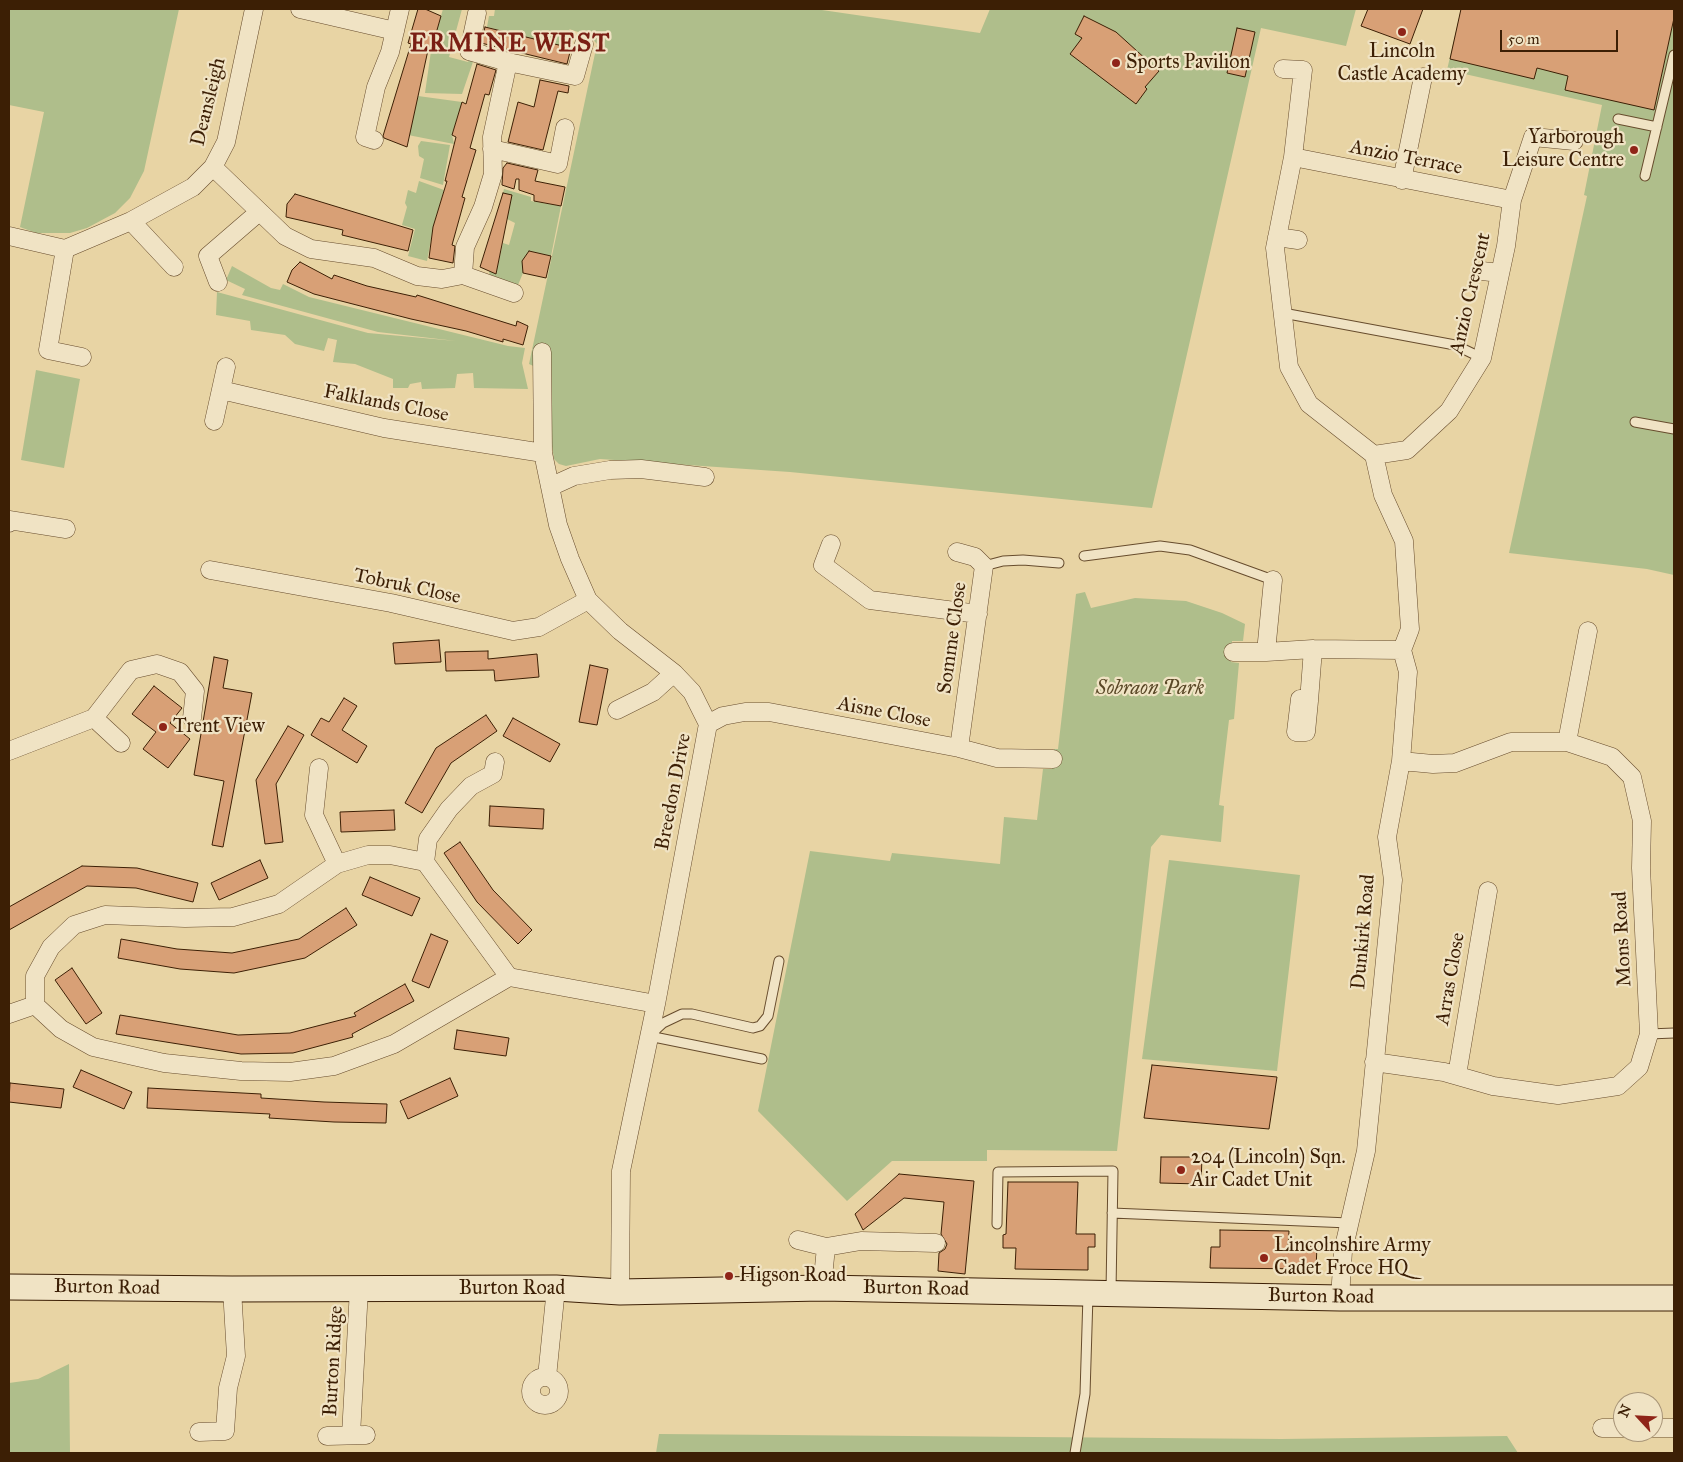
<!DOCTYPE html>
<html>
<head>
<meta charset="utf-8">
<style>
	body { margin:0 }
	#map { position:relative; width:1683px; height:1462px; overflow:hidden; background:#e8d4a4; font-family:"IM FELL Great Primer",serif }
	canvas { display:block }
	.frame { position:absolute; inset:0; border:10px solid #3c1f05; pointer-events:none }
	.north { position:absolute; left:1613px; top:1392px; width:50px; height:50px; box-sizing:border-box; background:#f0e3c4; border:1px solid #a89578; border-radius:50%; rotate:295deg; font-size:14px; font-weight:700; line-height:20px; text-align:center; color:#3c1f05 }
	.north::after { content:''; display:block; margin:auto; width:18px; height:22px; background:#8f2418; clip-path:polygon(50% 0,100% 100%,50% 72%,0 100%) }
	.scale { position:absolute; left:1500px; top:30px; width:118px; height:22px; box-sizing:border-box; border:2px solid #3c1f05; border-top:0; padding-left:6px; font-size:15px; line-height:18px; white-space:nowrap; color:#3c1f05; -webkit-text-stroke:4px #f0e3c4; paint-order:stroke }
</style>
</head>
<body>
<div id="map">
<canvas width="1683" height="1462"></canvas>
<div class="frame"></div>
<div class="north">N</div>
<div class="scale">50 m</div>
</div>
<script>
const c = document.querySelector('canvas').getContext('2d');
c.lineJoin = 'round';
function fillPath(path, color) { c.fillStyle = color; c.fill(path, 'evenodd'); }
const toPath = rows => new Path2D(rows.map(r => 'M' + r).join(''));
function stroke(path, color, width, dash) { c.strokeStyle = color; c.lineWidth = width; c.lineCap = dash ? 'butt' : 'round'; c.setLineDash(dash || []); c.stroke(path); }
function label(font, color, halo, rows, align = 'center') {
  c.font = font + ' "IM FELL Great Primer",serif'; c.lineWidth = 4.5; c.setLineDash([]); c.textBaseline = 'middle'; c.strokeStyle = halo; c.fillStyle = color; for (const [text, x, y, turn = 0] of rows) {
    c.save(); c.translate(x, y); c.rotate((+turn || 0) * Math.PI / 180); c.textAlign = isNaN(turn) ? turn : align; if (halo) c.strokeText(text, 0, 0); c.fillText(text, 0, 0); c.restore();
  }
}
const green = toPath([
	[9,9,179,9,144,171,130,198,115,213,87,228,70,233,36,233,20,227,44,112,9,105],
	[443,9,462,9,449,57,468,62,471,54,475,56,462,94,425,93,431,51],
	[495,9,815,9,980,33,990,9,1356,9,1346,46,1261,28,1152,508,790,472,600,459,566,466,559,464,554,459,550,433,547,372,529,364,597,44,590,36,569,29,574,35,571,48,487,27,489,16,494,16],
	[1461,9,1674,9,1674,575,1647,569,1509,553,1587,196,1584,195,1602,105,1447,70],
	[418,96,462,102,452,135,454,144,408,135],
	[421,141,450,145,443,185,420,178,424,159,419,156,418,146],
	[419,181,444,190,434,224,427,261,408,256,415,229,402,225,407,207,405,203,408,190,416,193],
	[504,189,531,197,531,201,561,206,551,256,529,251,523,261,523,273,518,285,490,277,489,271,496,273,503,243,509,245,515,223,497,214],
	[232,266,271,288,280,290,283,284,309,297,508,346,525,348,522,363,528,389,474,388,473,373,457,374,455,388,422,389,421,382,410,384,408,388,393,388,393,379,355,364,333,362,337,340,328,338,324,351,295,344,285,335,251,330,250,321,216,315,217,292,368,333,456,341,378,332,242,295,245,289,226,280],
	[36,370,80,379,64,468,21,460],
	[1085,592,1091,608,1135,598,1186,601,1222,613,1245,624,1243,641,1232,641,1231,662,1239,663,1234,719,1229,720,1219,805,1224,806,1221,842,1161,835,1151,847,1117,1151,987,1150,987,1161,892,1161,847,1201,758,1111,810,851,890,861,892,853,1000,864,1004,817,1037,820,1043,769,1052,769,1054,749,1058,749,1076,594],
	[1169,860,1300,875,1277,1071,1142,1059],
	[69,1364,70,1453,9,1453,9,1383,38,1379],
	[659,1434,1282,1439,1507,1436,1518,1453,656,1453]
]);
const building = toPath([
	[418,9,425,9,441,16,431,51,428,50,407,147,384,138,383,136,411,44,408,43,418,9],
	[1368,9,1423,9,1410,44,1361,26,1368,9],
	[1461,9,1674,9,1674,18,1654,110,1565,90,1568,76,1537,68,1534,79,1450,59,1461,9],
	[1084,16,1116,32,1159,71,1145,87,1147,89,1136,104,1070,54,1082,38,1075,34,1084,16],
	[485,27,571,48,567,64,481,43,485,27],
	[1237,28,1255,32,1245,77,1227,73,1237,28],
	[477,64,496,70,489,95,485,94,470,148,476,150,462,197,465,198,452,245,455,246,453,263,429,258,433,227,447,181,445,181,456,137,452,135,462,102,466,104,477,64],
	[540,80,569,86,568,93,558,91,543,150,508,142,518,102,534,107,540,80],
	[507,163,538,170,535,181,565,187,561,206,534,201,534,195,519,190,519,179,516,179,514,189,502,185,503,168,507,163],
	[503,193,512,195,496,274,480,267,503,193],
	[295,194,413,230,408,251,342,235,343,230,286,217,287,204,295,194],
	[529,251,551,256,546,278,523,273,522,261,529,251],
	[300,262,332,279,334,275,367,286,416,297,417,295,516,326,517,321,528,326,523,345,503,339,503,342,466,331,411,319,314,294,287,282,292,270,300,262],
	[439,640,441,662,395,664,393,643,439,640],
	[488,651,488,659,537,654,539,677,495,681,494,670,446,671,445,652,488,651],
	[214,657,228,660,223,688,252,693,223,847,212,845,224,781,194,775,214,657],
	[590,665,608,669,597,725,579,722,590,665],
	[154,686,182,708,170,723,190,739,168,768,143,749,156,732,132,714,154,686],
	[344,698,357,706,342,730,367,746,357,763,311,735,321,718,329,722,344,698],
	[486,715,497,731,451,763,422,813,405,803,436,748,486,715],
	[513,718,560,744,550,762,503,736,513,718],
	[288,726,304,735,276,784,283,842,265,844,256,780,288,726],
	[490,806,544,809,543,829,489,826,490,806],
	[394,810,395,830,341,832,340,812,394,810],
	[460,842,493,890,532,930,518,944,477,902,444,853,460,842],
	[260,860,268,878,219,900,211,883,260,860],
	[82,866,137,868,198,883,193,902,136,888,87,886,9,930,9,907,82,866],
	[370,877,420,898,412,916,362,895,370,877],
	[346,908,357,925,305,958,234,973,180,969,118,958,121,939,177,949,232,953,299,939,346,908],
	[431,934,448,941,429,988,412,981,431,934],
	[72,968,102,1013,86,1024,55,980,72,968],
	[405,984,414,1001,352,1034,353,1037,293,1053,241,1054,116,1034,120,1015,238,1035,290,1033,356,1016,354,1013,405,984],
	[457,1030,509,1038,506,1056,454,1049,457,1030],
	[1152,1065,1277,1077,1269,1129,1144,1118,1152,1065],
	[81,1070,132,1092,124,1109,73,1087,81,1070],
	[450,1078,458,1096,408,1119,400,1101,450,1078],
	[10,1083,64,1089,61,1108,9,1102,10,1083],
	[148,1088,261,1094,261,1098,324,1102,387,1104,386,1123,334,1122,269,1118,270,1114,147,1108,148,1088],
	[1161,1157,1202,1157,1201,1184,1160,1183,1161,1157],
	[899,1174,974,1181,965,1274,938,1271,939,1253,945,1249,947,1244,941,1234,944,1202,904,1198,863,1230,855,1214,899,1174],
	[1008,1182,1078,1182,1076,1234,1095,1234,1095,1247,1088,1247,1088,1270,1015,1269,1016,1248,1003,1248,1003,1235,1006,1234,1008,1182],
	[1220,1230,1289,1231,1288,1247,1317,1246,1316,1269,1210,1268,1211,1247,1220,1247,1220,1230]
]);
const lane = toPath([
	[1618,119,1657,127],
	[1645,176,1674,55],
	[1283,313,1455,345,1482,358],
	[1635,422,1674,429],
	[1084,556,1160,546,1190,550,1273,580],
	[984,566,1003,561,1023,560,1059,563],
	[651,1034,663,1023,682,1014,692,1014,753,1028,760,1026,768,1016,779,961],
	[1649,1034,1674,1033],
	[649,1036,762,1059],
	[1112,1213,1349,1223],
	[997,1224,998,1172,1113,1171,1111,1291],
	[1075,1453,1085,1394,1088,1295]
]);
const street = toPath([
	[300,9,395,31],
	[508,62,575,76,584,44],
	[1283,69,1303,70,1293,157,1275,248,1289,367,1309,404,1374,455,1407,450,1449,411,1482,358,1506,246,1512,200,1533,137,1574,141],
	[374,140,365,137,376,87,390,52,400,9],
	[492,149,558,164,565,128],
	[1293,157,1512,200],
	[213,167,285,236,311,249,374,258,417,276,442,279,463,275,514,293],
	[1402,180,1423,77],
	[131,221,193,187,213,167,226,142,254,9],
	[9,236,65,249,131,221,174,267],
	[1277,237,1298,240],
	[65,249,48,350,82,357],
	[1482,271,1500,273],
	[463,275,465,247,483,207,493,174,492,137,508,62,469,51,477,13],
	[218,282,208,256,259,212],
	[542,352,543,453,558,525,570,559,588,600,620,631,674,673,692,692,708,724,656,1004,621,1171,620,1292],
	[221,390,384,428,543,453],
	[214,421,226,367],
	[552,486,574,476,610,470,641,469,705,477],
	[9,523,9,520,66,529],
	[831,544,823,565,870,600,978,614],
	[957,552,975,557,984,566,959,748],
	[210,570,391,603,513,631,539,627,588,600],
	[1273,580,1266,652,1313,649,1402,650],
	[1233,652,1266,652],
	[1309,701,1300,699,1296,732,1306,732,1309,701,1313,649],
	[617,710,653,692,674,673],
	[94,718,121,743],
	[708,724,723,716,745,712,769,712,959,748,997,758,1053,759],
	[1567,742,1588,631],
	[9,751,94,718,131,670,157,664,180,672,195,691,192,718],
	[319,768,314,815,337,864],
	[425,862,428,839,449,809,471,786,493,774,495,762],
	[509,977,656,1004],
	[35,1005,35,976,51,947,74,925,105,915,185,918,233,917,279,904,337,864,368,855,390,855,425,862,509,977],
	[35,1005,61,1029,93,1047,164,1063,241,1071,290,1072,334,1066,394,1044,509,977],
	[9,1014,35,1005],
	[1374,1062,1444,1072,1493,1086,1558,1095,1618,1086,1639,1067,1649,1034,1641,868,1642,821,1632,777,1612,757,1567,742,1511,742,1455,763,1433,764,1401,761],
	[1457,1075,1488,891],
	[798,1240,826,1247],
	[822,1288,826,1247,861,1241,936,1243],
	[1340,1298,1343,1251,1366,1151,1393,880,1387,837,1401,761,1408,672,1402,650,1410,629,1404,541,1383,495,1374,455],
	'531 1391a14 14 0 1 1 28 0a14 14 0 1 1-28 0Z',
	[547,1377,556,1288],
	[1602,1428,1623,1428],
	[1653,1428,1674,1428],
	[199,1432,225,1431,228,1388,236,1356,232,1289],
	[351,1435,359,1289],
	[327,1436,366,1435]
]);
const secondary = toPath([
	[9,1287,232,1289,556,1288,620,1292,822,1288,1340,1298,1674,1298]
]);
const markers = [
	[1402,32,5,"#8f2418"],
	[1116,63,5,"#8f2418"],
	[1634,150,5,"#8f2418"],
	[163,727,5,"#8f2418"],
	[1181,1170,5,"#8f2418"],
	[1264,1258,5,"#8f2418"],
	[729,1276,5,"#8f2418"]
];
const poiNames = [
	["Lincoln",1402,52,"center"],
	["Castle Academy",1402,75,"center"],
	["Sports Pavilion",1126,63],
	["Yarborough",1624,138,"right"],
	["Leisure Centre",1624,161,"right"],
	["Trent View",173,727],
	["204 (Lincoln) Sqn.",1191,1158],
	["Air Cadet Unit",1191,1181],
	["Lincolnshire Army",1274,1246],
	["Cadet Froce HQ",1274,1269],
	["Higson Road",739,1276]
];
const streetNames = [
	["Deansleigh",209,102,-76],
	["Anzio Terrace",1406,158,11],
	["Anzio Crescent",1471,294,-77],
	["Falklands Close",386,404,11],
	["Tobruk Close",407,587,12],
	["Somme Close",953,638,-82],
	["Aisne Close",884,713,11],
	["Breedon Drive",674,792,-79],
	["Dunkirk Road",1364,932,-85],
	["Mons Road",1623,939,-93],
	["Arras Close",1451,979,-80],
	["Burton Road",107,1288,1],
	["Burton Road",512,1289],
	["Burton Road",916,1289,1],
	["Burton Road",1321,1297,1],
	["Burton Ridge",334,1361,-87]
];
const parkNames = [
	["Sobraon Park",1150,689]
];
const districtNames = [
	["ERMINE WEST",510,45]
];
fillPath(green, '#afbe8b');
fillPath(building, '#d8a076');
stroke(building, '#3c1f05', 1);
stroke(lane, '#674c2d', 11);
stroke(street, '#674c2d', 19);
stroke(secondary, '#3c1f05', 27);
stroke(lane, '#f0e3c4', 9);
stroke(street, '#f0e3c4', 18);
stroke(secondary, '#f0e3c4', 25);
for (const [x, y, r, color] of markers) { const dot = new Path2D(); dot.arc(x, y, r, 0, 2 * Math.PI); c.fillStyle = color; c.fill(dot); stroke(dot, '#f0e3c4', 2); }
label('20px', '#3c1f05', '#f0e3c4', poiNames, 'left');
label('20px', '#3c1f05', '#f0e3c4', streetNames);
label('italic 20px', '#594726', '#f0e3c4', parkNames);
c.letterSpacing = '1px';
label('bold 25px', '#7a1f14', '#f0e3c4', districtNames);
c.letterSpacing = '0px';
</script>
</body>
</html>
